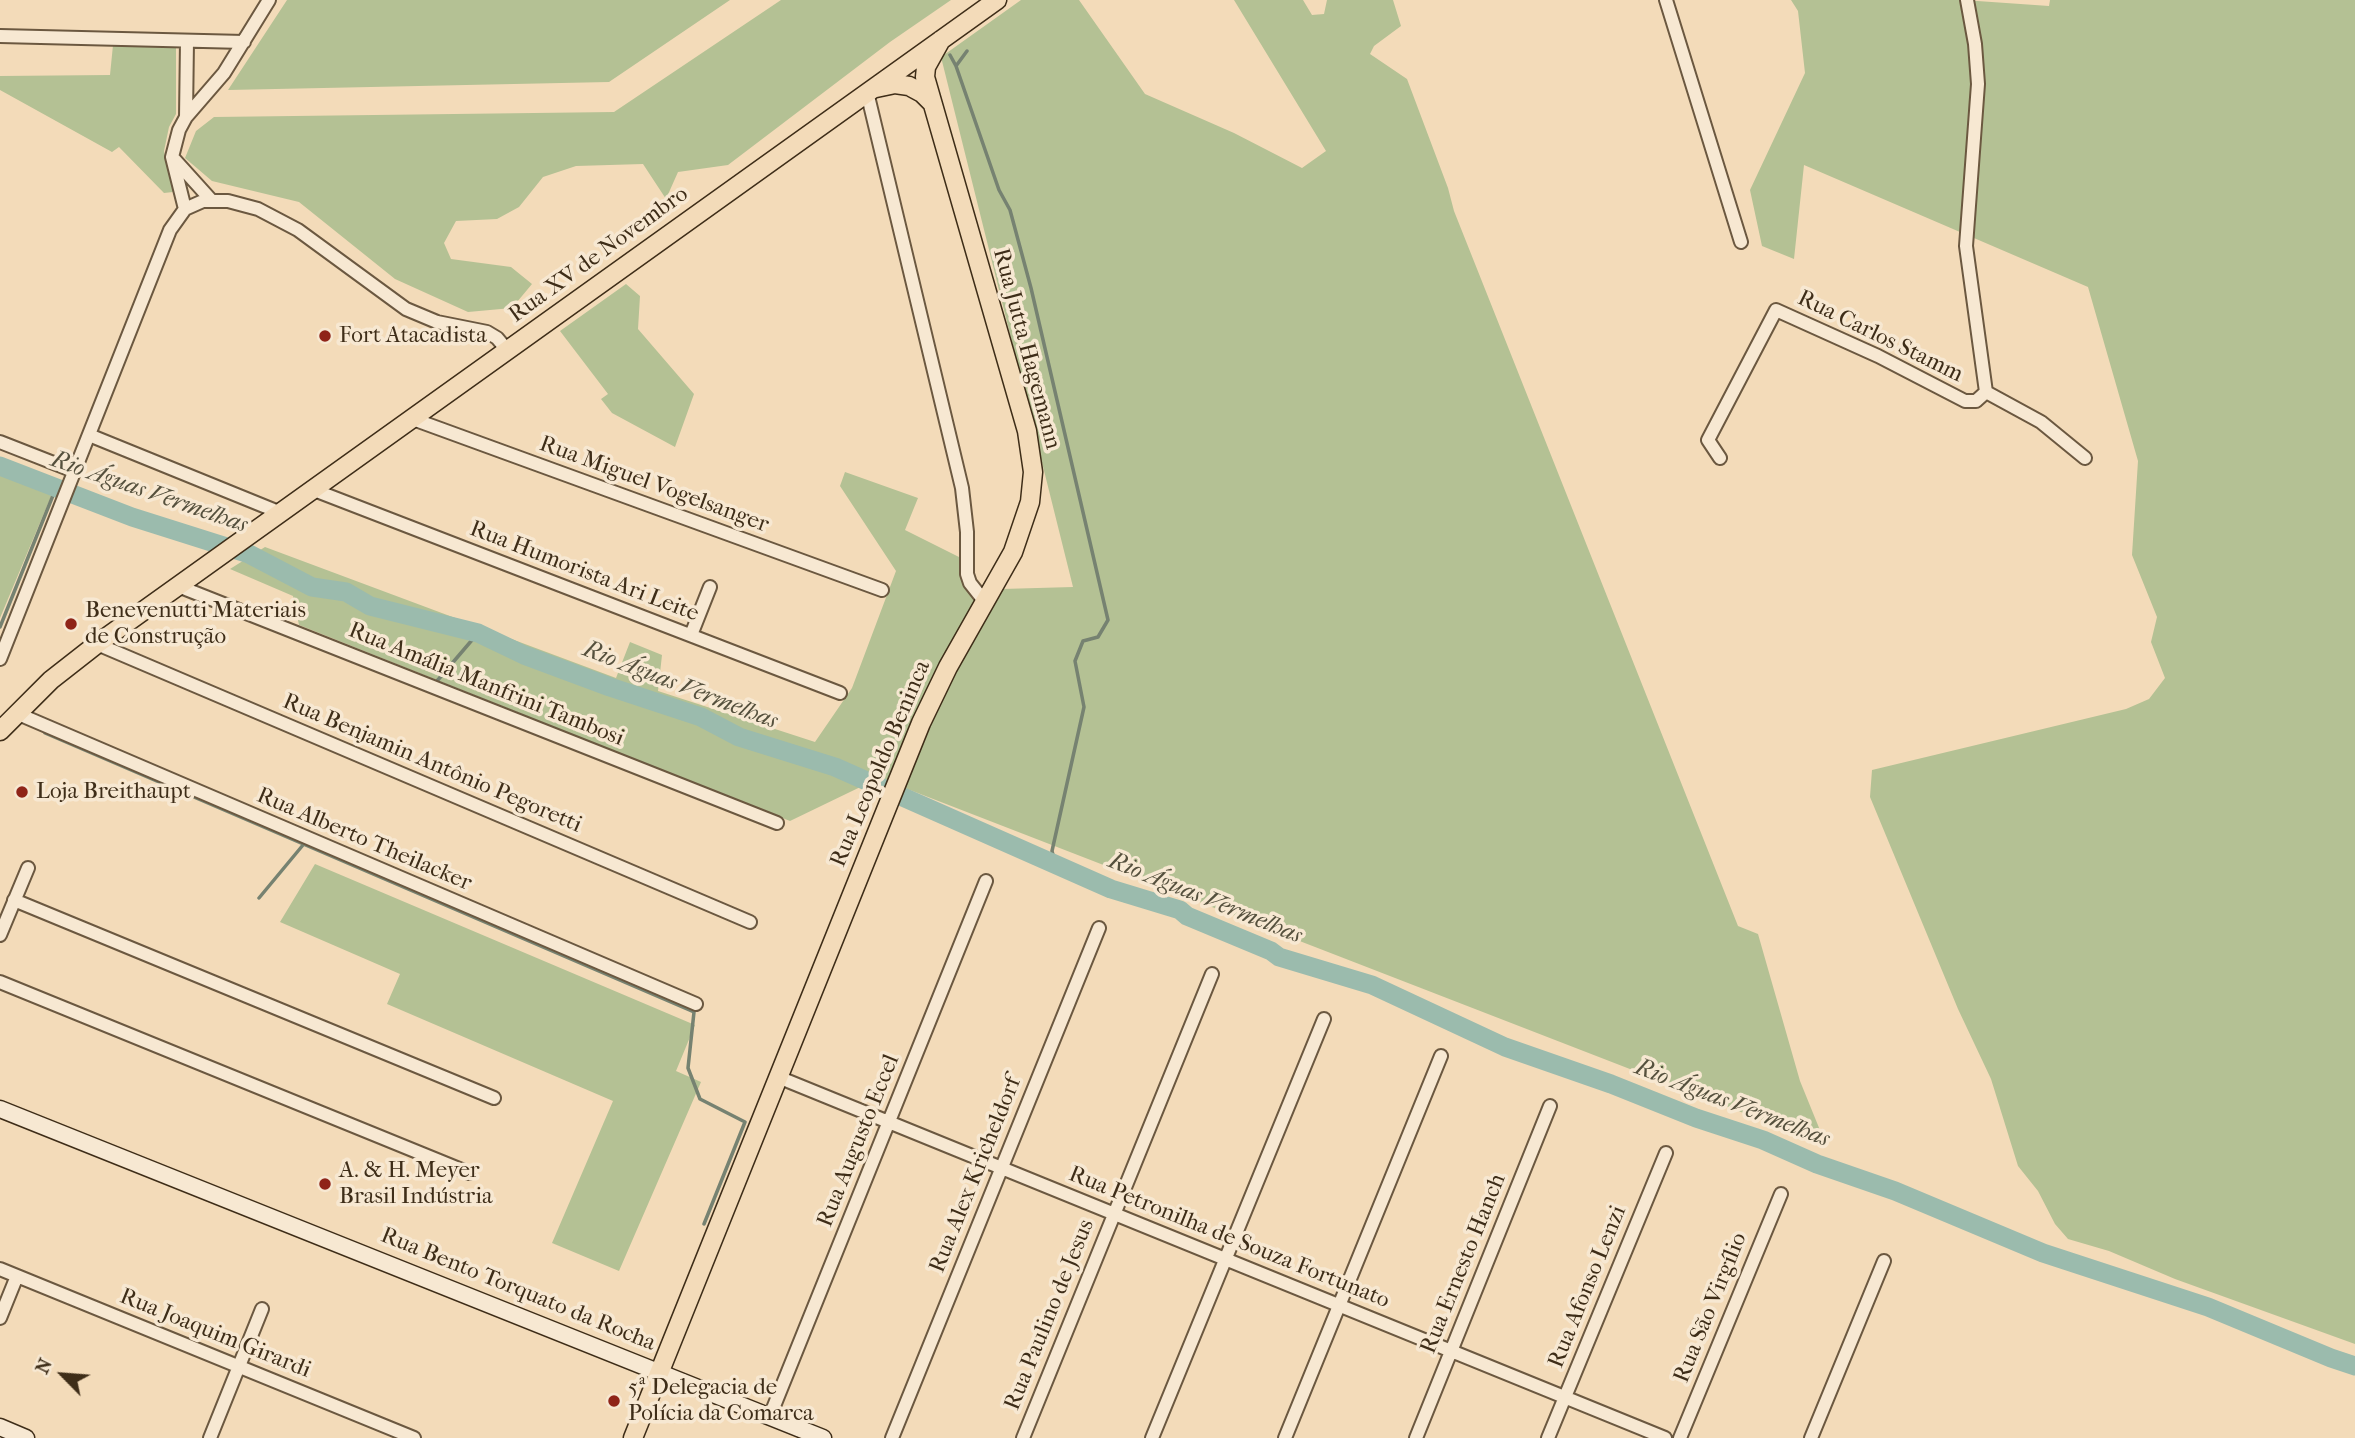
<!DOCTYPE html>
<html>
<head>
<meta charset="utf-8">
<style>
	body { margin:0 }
	#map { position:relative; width:2355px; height:1438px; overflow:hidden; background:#f3dbb9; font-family:"IM FELL French Canon",serif }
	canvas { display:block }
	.north { position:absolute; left:28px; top:1340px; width:70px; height:70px; -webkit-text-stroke:5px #f7e8d2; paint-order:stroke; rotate:295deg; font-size:19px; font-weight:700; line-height:28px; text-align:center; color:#3e2d18 }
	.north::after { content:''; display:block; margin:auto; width:24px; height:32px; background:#3e2d18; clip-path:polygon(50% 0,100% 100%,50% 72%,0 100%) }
</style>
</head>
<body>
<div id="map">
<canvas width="2355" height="1438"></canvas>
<div class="north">N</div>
</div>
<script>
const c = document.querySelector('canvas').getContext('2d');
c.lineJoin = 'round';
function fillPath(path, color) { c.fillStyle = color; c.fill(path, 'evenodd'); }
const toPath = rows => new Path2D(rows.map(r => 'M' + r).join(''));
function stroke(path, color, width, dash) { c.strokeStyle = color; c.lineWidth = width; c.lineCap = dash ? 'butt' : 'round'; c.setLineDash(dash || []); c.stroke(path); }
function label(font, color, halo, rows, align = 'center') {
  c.font = font + ' "IM FELL French Canon",serif'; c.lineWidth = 7; c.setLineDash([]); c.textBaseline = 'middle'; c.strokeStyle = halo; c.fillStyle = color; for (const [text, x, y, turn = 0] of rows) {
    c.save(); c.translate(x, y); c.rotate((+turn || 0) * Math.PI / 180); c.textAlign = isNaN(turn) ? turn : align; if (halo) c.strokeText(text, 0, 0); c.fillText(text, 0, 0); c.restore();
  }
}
const green = toPath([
	[287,0,730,0,609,82,228,90],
	[781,0,951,0,890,42,728,165,678,172,666,199,643,164,576,166,543,177,519,207,497,219,456,221,444,243,451,259,511,267,532,284,512,308,468,312,395,279,299,202,212,181,185,158,196,131,214,117,614,112],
	[1021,0,1079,0,1145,94,1234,133,1302,168,1326,151,1234,0,1303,0,1312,15,1324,14,1327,0,1393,0,1401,26,1374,46,1370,54,1407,79,1448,188,1454,211,1738,926,1758,934,1800,1081,1826,1145,879,778,790,821,299,625,293,596,230,569,265,547,616,678,630,642,662,655,658,691,815,742,852,688,896,571,840,486,845,472,918,498,905,530,959,557,966,590,1073,587,941,57],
	[1791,0,1963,0,2049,6,2050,0,2355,0,2355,1344,2175,1279,2109,1251,2068,1239,2055,1224,2038,1191,2018,1166,1991,1079,1958,1009,1870,797,1872,770,2126,709,2149,699,2165,678,2151,642,2157,617,2132,555,2138,461,2088,287,1804,165,1794,259,1762,246,1750,190,1805,73,1798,11],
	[113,45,176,47,176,114,169,127,164,151,173,192,164,193,119,147,112,152,0,90,0,76,110,75],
	[626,284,640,296,638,329,694,394,675,447,612,413,601,399,608,394,560,331],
	[0,474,52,494,0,618],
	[315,864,695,1025,676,1071,701,1082,619,1271,552,1243,613,1101,387,1004,400,974,280,922]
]);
const stream = toPath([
	[950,55,956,66,999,190,1010,210,1031,288,1108,620,1098,637,1083,641,1075,661,1084,707,1052,851,1055,863],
	[956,66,967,51],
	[0,627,56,488],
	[437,681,478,633],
	[45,733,694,1012,688,1068,700,1099,745,1122,704,1224],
	[259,898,303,845]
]);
const river = toPath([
	[0,466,132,517,249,554,312,587,346,592,370,606,478,633,524,655,610,687,701,717,739,737,835,767,1111,889,1180,910,1187,916,1271,951,1279,957,1372,985,1505,1047,1611,1084,1696,1118,1763,1140,1817,1164,1895,1191,2043,1253,2208,1307,2331,1358,2355,1366]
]);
const street = toPath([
	[1666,0,1741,242],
	[0,36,244,42],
	[867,92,962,488,967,532,967,574,970,583,985,602],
	[186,117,187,41],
	[175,160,212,201],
	[185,209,172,157,179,130,186,117,224,73,269,0],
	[1986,392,2041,422,2085,458],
	[413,419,882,590],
	[89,435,281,513],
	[0,442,74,471],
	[1720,458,1708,440,1776,310,1878,356,1965,401,1976,401,1986,392,1966,246,1978,84,1975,44,1967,0],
	[314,490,840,693],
	[178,586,777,823],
	[691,635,710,587],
	[97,644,750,922],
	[0,659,170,230,185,209,203,201,228,201,258,209,298,230,406,309,437,322,487,332,497,338,508,351],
	[16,713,696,1004],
	[14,900,494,1098],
	[0,935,28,868],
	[0,982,469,1173],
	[778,1077,1665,1438],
	[0,1269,414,1438],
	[0,1318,17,1276],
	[770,1416,986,881],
	[210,1438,262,1309],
	[892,1438,1099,928],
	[1023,1438,1212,974],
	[1152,1438,1324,1019],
	[1285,1438,1441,1056],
	[1416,1438,1550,1106],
	[1548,1438,1666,1153],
	[1680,1438,1781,1194],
	[1811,1438,1884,1261]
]);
const secondary = toPath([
	[0,1109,823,1438],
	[0,1427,26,1438]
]);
const primary = toPath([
	[876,88,895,84,909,86,922,93,932,103],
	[0,731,51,680,97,644,997,0],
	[633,1438,921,723,948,667,1013,552,1030,502,1033,472,1027,431,925,77,926,67,941,40]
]);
const markers = [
	[325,336,7,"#8f2418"],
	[71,624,7,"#8f2418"],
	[22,792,7,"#8f2418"],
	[325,1184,7,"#8f2418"],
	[614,1401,7,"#8f2418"]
];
const streetNames = [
	["Rua XV de Novembro",599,255,-36],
	["Rua Carlos Stamm",1880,337,26],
	["Rua Jutta Hagemann",1026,349,75],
	["Rua Miguel Vogelsanger",654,485,20],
	["Rua Humorista Ari Leite",584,572,21],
	["Rua Amália Manfrini Tambosi",486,685,22],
	["Rua Benjamin Antônio Pegoretti",432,764,23],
	["Rua Leopoldo Beninca",881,764,-67],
	["Rua Alberto Theilacker",364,840,23],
	["Rua Augusto Eccel",859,1141,-68],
	["Rua Alex Kricheldorf",976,1175,-68],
	["Rua Petronilha de Souza Fortunato",1229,1238,22],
	["Rua Ernesto Hanch",1464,1264,-68],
	["Rua Afonso Lenzi",1588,1287,-68],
	["Rua Bento Torquato da Rocha",518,1290,22],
	["Rua São Virgílio",1711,1308,-68],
	["Rua Paulino de Jesus",1050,1315,-68],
	["Rua Joaquim Girardi",215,1334,22]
];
const poiNames = [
	["Fort Atacadista",339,336],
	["Benevenutti Materiais",85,611],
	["de Construção",85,637],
	["Loja Breithaupt",36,792],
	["A. & H. Meyer",339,1171],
	["Brasil Indústria",339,1197],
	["5ª Delegacia de",628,1388],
	["Polícia da Comarca",628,1414]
];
const waterNames = [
	["Rio Águas Vermelhas",149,493,19],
	["Rio Águas Vermelhas",680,686,21],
	["Rio Águas Vermelhas",1205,899,22],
	["Rio Águas Vermelhas",1732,1104,21]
];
fillPath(green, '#b4c194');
stroke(stream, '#768271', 3.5);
stroke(river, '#9bbbad', 19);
stroke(street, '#6b5840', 16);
stroke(secondary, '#3e2d18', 19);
stroke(primary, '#3e2d18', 21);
stroke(street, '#f7e8d2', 12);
stroke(secondary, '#f7e8d2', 16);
stroke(primary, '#f3dbb9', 18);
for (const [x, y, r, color] of markers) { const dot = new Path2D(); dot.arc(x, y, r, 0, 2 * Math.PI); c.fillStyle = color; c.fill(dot); stroke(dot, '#f7e8d2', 2.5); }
label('23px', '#3e2d18', '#f7e8d2', streetNames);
label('23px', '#3e2d18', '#f7e8d2', poiNames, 'left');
label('italic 24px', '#55503d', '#f7e8d2', waterNames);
</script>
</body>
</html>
